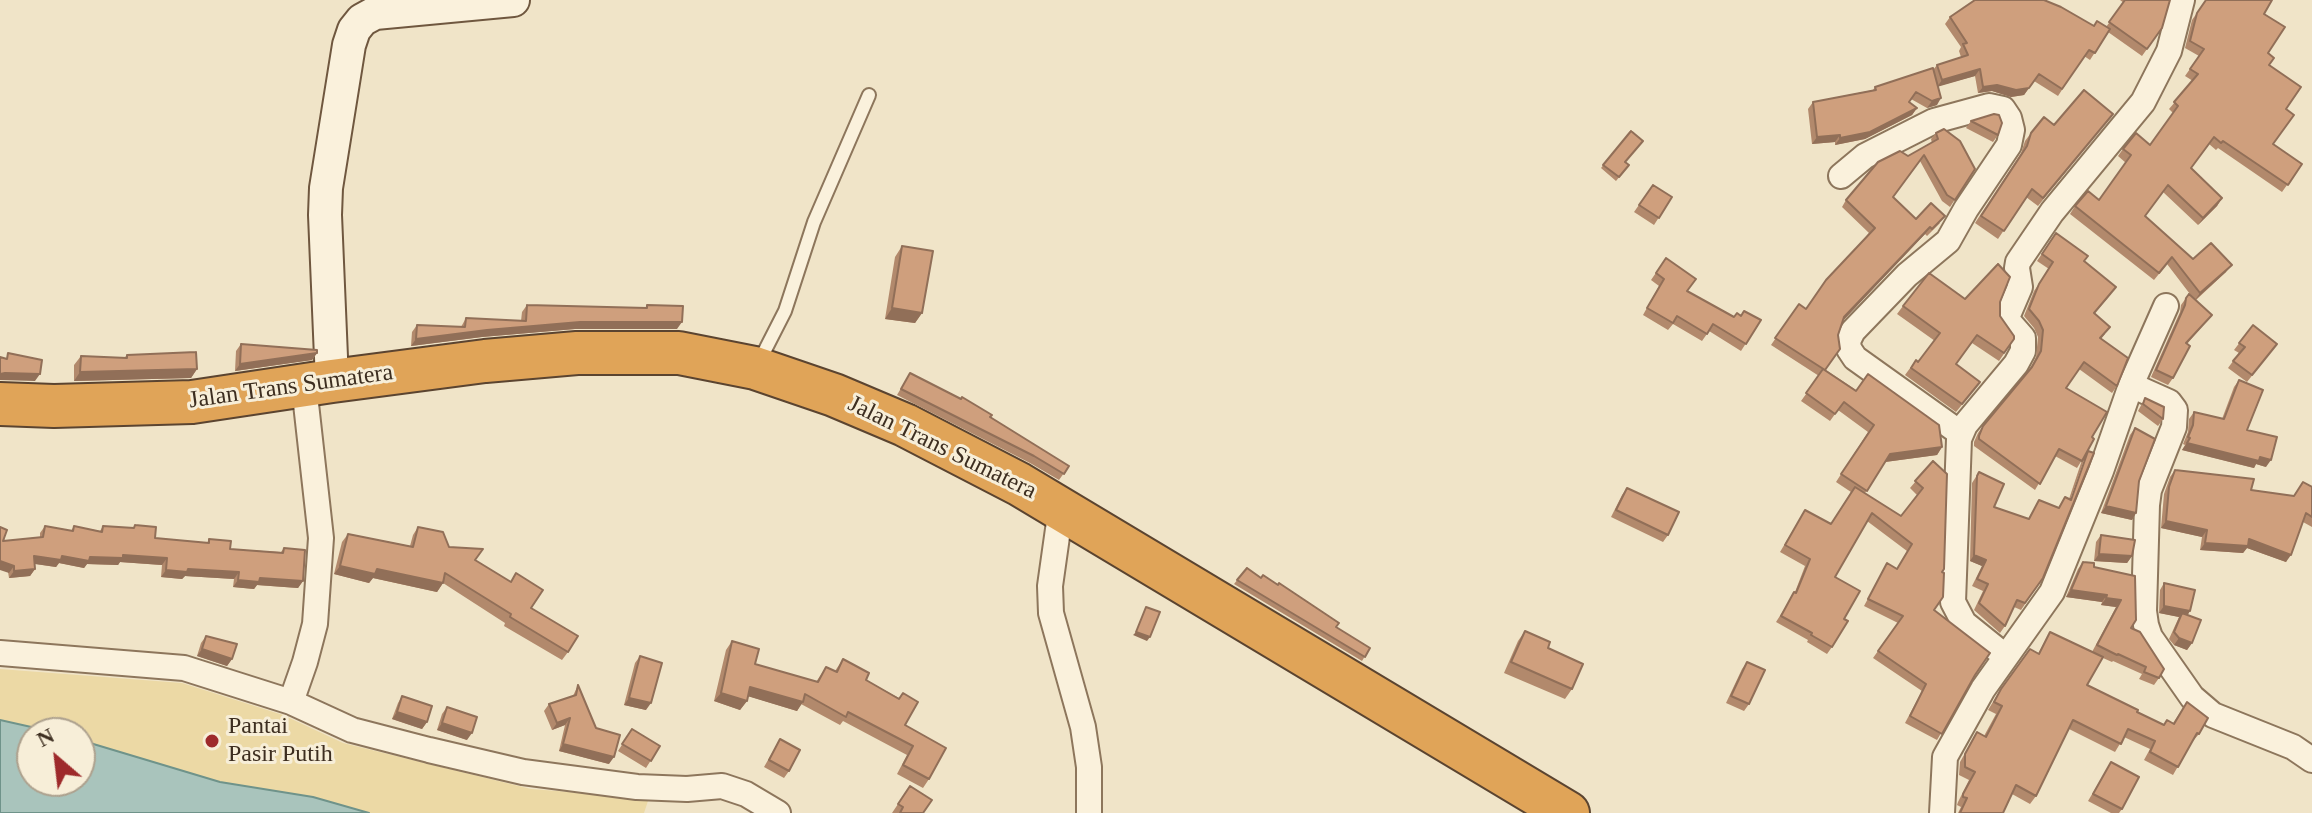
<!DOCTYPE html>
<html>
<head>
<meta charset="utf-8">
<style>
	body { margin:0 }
	#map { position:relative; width:2312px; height:813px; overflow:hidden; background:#f0e4c8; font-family:Georgia,serif }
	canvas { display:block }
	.north { position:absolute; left:16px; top:717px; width:80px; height:80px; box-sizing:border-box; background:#f7eed8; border:2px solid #ada18e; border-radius:50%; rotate:332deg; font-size:22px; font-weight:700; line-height:32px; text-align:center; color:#3d2e20 }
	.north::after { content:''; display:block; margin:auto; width:28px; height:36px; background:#9e2a2b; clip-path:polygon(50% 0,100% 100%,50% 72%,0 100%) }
</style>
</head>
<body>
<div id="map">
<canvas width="2312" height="813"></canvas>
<div class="north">N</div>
</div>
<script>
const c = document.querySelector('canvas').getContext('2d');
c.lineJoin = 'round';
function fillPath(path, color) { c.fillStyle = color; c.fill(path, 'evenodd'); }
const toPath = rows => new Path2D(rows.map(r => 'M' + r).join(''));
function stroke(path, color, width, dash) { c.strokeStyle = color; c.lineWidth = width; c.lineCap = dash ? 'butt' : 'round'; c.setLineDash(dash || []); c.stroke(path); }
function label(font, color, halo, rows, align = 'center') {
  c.font = font + ' Georgia,serif'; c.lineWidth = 6; c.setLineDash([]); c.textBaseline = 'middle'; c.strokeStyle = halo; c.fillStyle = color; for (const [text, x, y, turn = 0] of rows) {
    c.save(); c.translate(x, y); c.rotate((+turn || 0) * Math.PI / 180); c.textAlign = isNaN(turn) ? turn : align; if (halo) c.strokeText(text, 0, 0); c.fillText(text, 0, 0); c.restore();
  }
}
const sand = toPath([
	[0,669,182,683,283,715,343,743,531,789,649,798,644,813,369,813,313,797,220,782,80,740,80,733,58,733,0,720]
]);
const water = toPath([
	[0,720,58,733,32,733,32,781,80,781,80,740,220,782,313,797,369,813,0,813,0,720]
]);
const lane = toPath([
	[759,362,785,311,814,222,869,95]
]);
const street = toPath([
	[1841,176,1865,156,1934,121,1989,106,2003,109,2009,118,2012,130,2009,145,1966,209,1948,241,1907,275,1853,331,1848,341,1849,349,1855,358,1960,433],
	[2131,385,2169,402,2175,410,2174,427,2149,490,2147,505,2144,611,2146,625,2150,637,2192,697,2213,715,2293,747,2312,760],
	[1061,508,1050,586,1051,613,1083,727,1089,767,1089,813],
	[0,653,184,668,291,702,352,730,429,750,523,772,637,787,687,789,722,786,746,794,778,813],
	[2005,656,1964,623,1953,602,1959,439,1965,425,2016,364,2023,351,2023,338,2009,322,2008,315,2020,287,2017,268,2018,262,2052,212,2143,102,2169,51,2182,0],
	[291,702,305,662,315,624,321,538,304,386],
	[1942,813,1945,757,1983,689,2052,592,2101,471,2131,385,2166,306]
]);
const secondary = toPath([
	[332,381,325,215,326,188,349,45,354,30,362,20,375,13,513,0]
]);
const highway = toPath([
	[0,404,54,406,192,402,332,381,485,361,577,353,679,353,755,368,834,395,905,425,1019,484,1568,813]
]);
const wall = toPath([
	[2120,0,2170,0,2162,28,2142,56,2108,32,2090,60,2084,56,2058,96,2034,81,2024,95,2011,97,1992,91,1978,93,1975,76,1938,86,1937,105,1927,108,1911,99,1909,102,1917,108,1912,115,1865,139,1835,145,1835,142,1812,144,1808,109,1813,102,1873,90,1875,87,1933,70,1937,65,1961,57,1959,51,1961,47,1945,24,1950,17,2106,27,2124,3],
	[2206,0,2264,14,2269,65,2286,109,2273,144,2302,164,2282,192,2218,148,2216,150,2209,144,2191,168,2222,198,2217,206,2198,225,2163,192,2145,216,2193,259,2226,272,2196,300,2212,315,2187,344,2173,378,2168,385,2151,377,2180,312,2181,305,2186,298,2193,298,2167,264,2154,280,2070,214,2075,206,2099,200,2126,163,2118,156,2123,149,2150,145,2173,113,2169,109,2193,81,2185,76,2199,56,2185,48,2192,20],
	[2113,114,2038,206,2026,197,1998,239,1975,223,2021,153,2025,141,2031,133,2054,125],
	[1971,121,1998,135,1993,142,1966,128],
	[1631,131,1625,162,1629,165,1616,181,1601,168],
	[1936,133,1975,169,1950,207,1942,201,1920,161,1893,197,1916,219,1940,223,1927,236,1925,234,1843,320,1826,370,1942,447,1937,455,1885,462,1865,493,1901,516,1917,495,1910,488,1933,461,1942,572,1934,610,1975,675,1937,740,1905,723,1922,691,1873,658,1898,623,1864,606,1887,563,1897,569,1907,551,1867,521,1835,577,1844,619,1832,647,1827,654,1807,642,1808,640,1776,622,1795,592,1805,566,1780,552,1805,510,1831,524,1851,492,1836,482,1868,432,1838,410,1830,421,1801,401,1819,376,1771,345,1799,304,1806,309,1869,233,1842,207,1846,200,1908,156,1932,143,1931,139],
	[1653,185,1672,197,1654,225,1634,212],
	[2056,233,2084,261,2111,294,2095,313,2105,334,2101,339,2117,386,2112,393,2079,369,2066,388,2092,437,2043,578,2021,610,2014,607,2005,626,2000,633,1974,610,1983,591,1972,586,1982,566,1970,561,1972,483,1979,472,1994,507,2028,519,2039,500,2058,508,2065,497,2069,499,2082,460,2077,468,2055,456,2035,490,1974,446,1974,442,1978,433,1983,426,2029,370,2036,357,2038,337,2034,328,2024,316,2034,291,2049,269,2037,261],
	[902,246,922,313,915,323,885,319,895,257],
	[1666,258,1687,291,1734,317,1741,315,1761,320,1741,351,1709,331,1702,341,1673,324,1668,330,1643,315,1659,286,1651,280],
	[1965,299,2000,302,2000,316,2014,339,1999,361,1972,343,1956,364,1974,390,1956,412,1905,375,1916,360,1918,362,1935,341,1897,314,1903,306],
	[527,305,645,308,647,305,677,329,575,329,482,337,411,346,412,332,417,325,461,327,466,318,521,321,522,312],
	[2253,325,2277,344,2247,382,2228,368,2239,353,2234,350],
	[241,344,277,348,317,353,312,360,235,371,236,351],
	[127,355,197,369,191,378,74,381,74,365,81,356,124,358],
	[910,373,990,417,1069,466,1059,480,1030,463,897,395],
	[2239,380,2247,430,2266,467,2256,464,2254,468,2182,450,2185,445,2183,444,2188,432,2189,419,2194,412,2222,419,2234,387],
	[2145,398,2163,419,2158,426,2138,411],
	[2135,428,2139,481,2136,513,2132,520,2101,513,2130,435],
	[2175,470,2251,490,2293,496,2312,487,2312,527,2303,522,2286,562,2247,548,2243,553,2200,550,2202,537,2161,528,2164,494,2170,477],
	[1627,488,1668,535,1663,542,1611,517,1622,495],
	[135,525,155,538,207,543,209,539,230,549,281,552,284,548,303,581,298,588,257,585,254,589,233,587,234,579,185,576,182,579,161,577,162,565,120,562,118,565,87,564,84,568,59,563,56,567,35,564,35,569,30,576,9,578,3,541,40,537,40,533,45,526,71,531,74,526,100,531,103,526,133,528],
	[418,527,449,547,475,560,531,608,568,652,562,660,504,626,505,623,443,583,437,592,373,578,369,583,334,574,342,542,348,534,410,546,413,535],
	[2101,535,2132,556,2127,563,2094,561,2096,542],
	[2083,562,2094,567,2135,576,2131,628,2159,678,2154,685,2139,679,2142,674,2113,661,2112,662,2103,658,2087,685,2137,712,2163,725,2167,720,2173,723,2187,702,2199,734,2192,742,2173,775,2144,760,2150,749,2124,737,2115,752,2069,729,2036,796,2030,804,2012,794,2003,813,1958,813,1961,807,1957,805,1958,802,1969,780,1959,775,1960,762,1977,732,1984,736,1996,714,1988,710,1996,697,2030,649,2038,654,2050,632,2092,652,2116,607,2101,605,2102,602,2066,597,2078,569],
	[1247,568,1336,627,1370,648,1362,661,1234,584],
	[2164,583,2188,615,2192,643,2187,650,2174,645,2169,639,2179,617,2159,613,2160,590],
	[1525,631,1548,648,1572,689,1565,699,1504,673,1518,641],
	[206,636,232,659,227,666,197,656,201,643],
	[732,641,755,664,816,682,826,667,835,671,843,659,866,680,899,698,903,693,905,725,929,779,923,788,897,774,907,755,843,721,840,725,801,704,797,711,748,696,747,701,740,710,714,701,726,650],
	[640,656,646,710,624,705,635,663],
	[1747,662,1749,704,1744,711,1726,703,1742,669],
	[578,685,609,764,559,751,565,725,552,730,544,711,549,704,573,696],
	[402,696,427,722,422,729,392,719,398,703],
	[447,707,467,740,437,730,442,714],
	[632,729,660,746,646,768,618,751],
	[780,739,789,771,784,778,764,767],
	[2111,762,2122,809,2119,813,2111,813,2088,801],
	[910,786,923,813,892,813]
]);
const shadedWall = toPath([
	[1980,69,1975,76,1937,87,1942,80],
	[1997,85,2029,88,2024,95,2011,97,1992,91,1978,93,1983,87],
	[1941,98,1937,105,1927,108,1932,101],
	[1917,108,1912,115,1865,139,1835,145,1840,138],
	[1840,135,1835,142,1812,144,1817,137],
	[2222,198,2217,206,2198,225,2203,218],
	[1930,227,1925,234,1840,324,1844,317],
	[2232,265,2226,272,2195,300,2200,293],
	[892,308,922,313,915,323,885,319],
	[580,322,682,322,677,329,575,329,482,337,411,346,416,339,487,330],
	[317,353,312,360,235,371,240,364],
	[197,369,191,378,74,381,80,372],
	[5,373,40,374,35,381,0,380,0,374],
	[2187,443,2260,457,2271,460,2266,467,2256,464,2254,468,2182,450],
	[1942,447,1937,455,1885,462,1890,454],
	[2106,506,2136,513,2132,520,2101,513],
	[2166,521,2207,530,2202,537,2161,528],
	[2249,539,2291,555,2286,562,2247,548,2243,553,2200,550,2205,543],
	[2099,554,2132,556,2127,563,2094,561],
	[123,555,167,558,162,565,120,562,118,565,87,564,84,568,59,563,56,567,29,563,34,556,90,557],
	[1974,555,1986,560,1982,566,1970,561],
	[0,561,14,566,9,573,0,570],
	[340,566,377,569,443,583,437,592,373,578,369,583,334,574],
	[35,569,30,576,9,578,14,571],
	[188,569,239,572,234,579,185,576,182,579,161,577,166,570],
	[260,578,303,581,298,588,257,585,254,589,233,587,238,580],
	[2071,590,2107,595,2102,602,2066,597],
	[2106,598,2121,600,2116,607,2101,605],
	[2164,606,2190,611,2186,618,2182,613,2179,617,2159,613],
	[1136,632,1150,637,1147,641,1133,635],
	[2179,638,2192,643,2187,650,2174,645],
	[202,649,232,659,227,666,197,656],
	[750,687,803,702,797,711,744,695],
	[721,693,747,701,740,710,714,701],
	[629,698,651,703,646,710,624,705],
	[397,712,427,722,422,729,392,719],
	[570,718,565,725,552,730,557,723],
	[442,723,472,733,467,740,437,730],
	[563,744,614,757,609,764,559,751]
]);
const building = toPath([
	[1975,0,2044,0,2061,7,2094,26,2097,21,2110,29,2095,53,2089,50,2062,89,2039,74,2029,88,2016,90,1997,85,1983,87,1980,69,1942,80,1937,65,1968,55,1963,44,1967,43,1950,17,1975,0],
	[2125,0,2170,0,2162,28,2147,49,2109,22,2125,0],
	[2206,0,2272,0,2264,14,2285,27,2268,53,2274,58,2269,65,2301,87,2286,109,2294,115,2273,144,2302,164,2288,185,2223,141,2221,143,2214,137,2191,168,2222,198,2203,218,2168,185,2145,216,2193,259,2211,243,2232,265,2200,293,2172,257,2159,273,2075,206,2088,191,2099,200,2131,155,2123,149,2136,133,2150,145,2178,106,2174,102,2198,74,2190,69,2204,49,2190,41,2197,13,2206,0],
	[1933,68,1941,98,1932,101,1916,92,1909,102,1917,108,1870,132,1840,138,1840,135,1817,137,1813,102,1876,90,1875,87,1933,68],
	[2084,90,2113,114,2043,198,2032,189,2004,231,1981,216,2027,146,2031,133,2044,117,2054,125,2084,90],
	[1994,114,1999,115,2002,123,1998,135,1971,121,1994,114],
	[1944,129,1960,141,1975,169,1955,200,1947,195,1924,155,1893,197,1916,219,1931,203,1945,216,1932,229,1930,227,1844,317,1838,335,1840,349,1825,370,1775,338,1799,304,1806,309,1826,280,1875,228,1846,200,1878,162,1900,151,1908,156,1938,139,1936,133,1944,129],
	[1631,131,1643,141,1625,162,1629,165,1619,177,1603,165,1631,131],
	[1653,185,1672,197,1659,218,1639,205,1653,185],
	[2056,233,2088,256,2084,261,2116,287,2094,313,2110,327,2100,338,2128,358,2117,386,2084,362,2066,388,2107,412,2092,437,2094,439,2082,461,2059,449,2040,484,1979,439,1979,436,1983,426,2032,367,2041,351,2043,330,2039,321,2029,309,2039,284,2053,262,2042,254,2056,233],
	[902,246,933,251,922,313,892,308,902,246],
	[1666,258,1696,279,1687,291,1734,317,1737,313,1741,316,1744,311,1761,320,1746,344,1713,324,1707,334,1677,316,1673,323,1647,308,1664,279,1656,273,1666,258],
	[1998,264,2010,277,2000,302,2000,316,2014,336,2014,339,2004,353,1977,335,1956,364,1980,382,1962,404,1911,368,1916,360,1918,362,1940,333,1903,306,1929,273,1965,299,1998,264],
	[2189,294,2212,315,2186,343,2190,346,2173,378,2156,370,2185,305,2186,298,2189,294],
	[527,305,647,308,647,305,683,306,682,322,580,322,487,330,416,339,417,325,465,327,466,318,526,321,527,305],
	[2253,325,2277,344,2252,375,2233,361,2245,347,2239,343,2253,325],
	[241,344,317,350,317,353,240,364,241,344],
	[196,352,197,369,80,372,81,356,127,358,127,355,196,352],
	[8,353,42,360,40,374,5,373,0,374,0,357,7,359,8,353],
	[1823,369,1856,391,1868,374,1939,425,1942,447,1890,454,1867,491,1841,474,1874,425,1844,402,1835,414,1806,393,1823,369],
	[910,373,961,399,962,397,992,415,990,417,1069,466,1064,474,1034,456,901,389,910,373],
	[2239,380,2263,390,2247,430,2277,437,2271,460,2260,457,2259,461,2187,443,2190,438,2188,437,2193,425,2194,412,2224,419,2239,380],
	[2145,398,2164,407,2163,419,2143,404,2145,398],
	[2135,428,2155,439,2139,481,2136,513,2106,506,2135,428],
	[2088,451,2094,453,2043,578,2025,603,2017,600,2005,626,1979,603,1988,584,1977,579,1986,560,1974,555,1977,476,1979,472,2004,484,1994,507,2029,519,2039,500,2059,508,2065,497,2071,500,2088,451],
	[1933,461,1947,474,1944,569,1942,572,1944,573,1943,597,1934,610,1990,653,1975,675,1942,734,1910,716,1926,684,1878,651,1903,616,1868,599,1887,563,1897,569,1912,544,1872,513,1835,577,1860,591,1844,619,1848,621,1832,647,1811,635,1812,633,1781,616,1794,592,1796,593,1810,559,1785,545,1805,510,1831,524,1855,487,1901,516,1923,488,1915,481,1933,461],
	[2175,470,2254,479,2251,490,2294,496,2303,482,2312,487,2312,517,2306,513,2291,555,2249,539,2248,546,2205,543,2207,530,2166,521,2169,487,2175,470],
	[1627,488,1679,512,1668,535,1616,510,1627,488],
	[135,525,156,527,155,538,209,543,209,539,231,541,230,549,283,553,284,548,305,550,303,581,260,578,259,582,238,580,239,572,188,569,187,572,166,570,167,558,123,555,123,558,90,557,89,561,62,556,61,560,34,556,35,569,14,571,14,566,0,561,0,527,7,530,3,541,43,537,45,526,73,531,74,526,102,532,103,526,134,528,135,525],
	[418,527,443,532,449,547,483,549,475,560,511,582,516,573,543,590,531,608,578,636,568,652,510,617,511,614,445,573,443,583,377,569,375,574,340,566,348,534,413,547,418,527],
	[2101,535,2135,540,2132,556,2099,554,2101,535],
	[2083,562,2094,563,2094,567,2135,576,2136,620,2131,628,2140,632,2164,669,2159,678,2144,672,2146,667,2118,654,2117,655,2097,645,2121,600,2106,598,2107,595,2071,590,2083,562],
	[1247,568,1261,578,1263,575,1278,585,1279,583,1339,623,1336,627,1370,648,1365,657,1237,580,1247,568],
	[2164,583,2195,590,2190,611,2164,606,2164,583],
	[1146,607,1160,612,1150,637,1136,632,1146,607],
	[2182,613,2201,620,2192,643,2179,638,2174,632,2182,613],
	[1525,631,1550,642,1548,648,1583,664,1572,689,1511,662,1525,631],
	[2050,632,2103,657,2087,685,2138,710,2137,712,2164,725,2167,720,2174,724,2187,702,2208,718,2199,734,2197,733,2178,767,2150,752,2155,741,2128,729,2121,744,2073,720,2036,796,2016,785,2003,813,1960,813,1967,798,1963,797,1963,794,1975,772,1965,767,1965,754,1977,732,1986,737,2002,706,1994,702,2001,689,2030,649,2039,654,2050,632],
	[206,636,237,644,232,659,202,649,206,636],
	[732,641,759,649,755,664,818,682,826,667,837,672,843,659,869,673,866,680,899,699,903,693,918,702,905,725,946,748,929,779,903,765,913,746,848,712,846,717,805,694,803,702,750,687,747,701,721,693,732,641],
	[640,656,662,663,651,703,629,698,640,656],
	[1747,662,1765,670,1749,704,1731,696,1747,662],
	[578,685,596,728,620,735,614,757,563,744,570,718,557,723,549,704,576,695,578,685],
	[402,696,432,706,427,722,397,712,402,696],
	[447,707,477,717,472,733,442,723,447,707],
	[632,729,660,746,651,761,622,744,632,729],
	[780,739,800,750,789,771,769,760,780,739],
	[2111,762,2139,777,2122,809,2093,794,2111,762],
	[910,786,932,800,923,813,900,813,903,807,898,804,910,786]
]);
const markers = [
	[212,741,8,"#9e2a2b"]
];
const streetNames = [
	["Jalan Trans Sumatera",291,387,-8],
	["Jalan Trans Sumatera",942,448,26]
];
const poiNames = [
	["Pantai",228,727],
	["Pasir Putih",228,755]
];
fillPath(sand, '#ecd9a5');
fillPath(water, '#a9c4bc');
stroke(water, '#6f938a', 2);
stroke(lane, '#8d765c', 16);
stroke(street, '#8d765c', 28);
stroke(secondary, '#6f573f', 36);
stroke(highway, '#5b4430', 46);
stroke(lane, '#faf1dc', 12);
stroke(street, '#faf1dc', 24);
stroke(secondary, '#faf1dc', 32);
stroke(highway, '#e0a458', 42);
fillPath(wall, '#b2896c');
fillPath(shadedWall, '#916f58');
fillPath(building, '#cf9f7d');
stroke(building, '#916f58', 2);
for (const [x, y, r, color] of markers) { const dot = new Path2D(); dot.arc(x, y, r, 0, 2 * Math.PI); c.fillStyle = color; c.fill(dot); stroke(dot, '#f7eed8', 3); }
label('24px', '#3d2e20', '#f7eed8', streetNames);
label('24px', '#3d2e20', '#f7eed8', poiNames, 'left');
</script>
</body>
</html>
